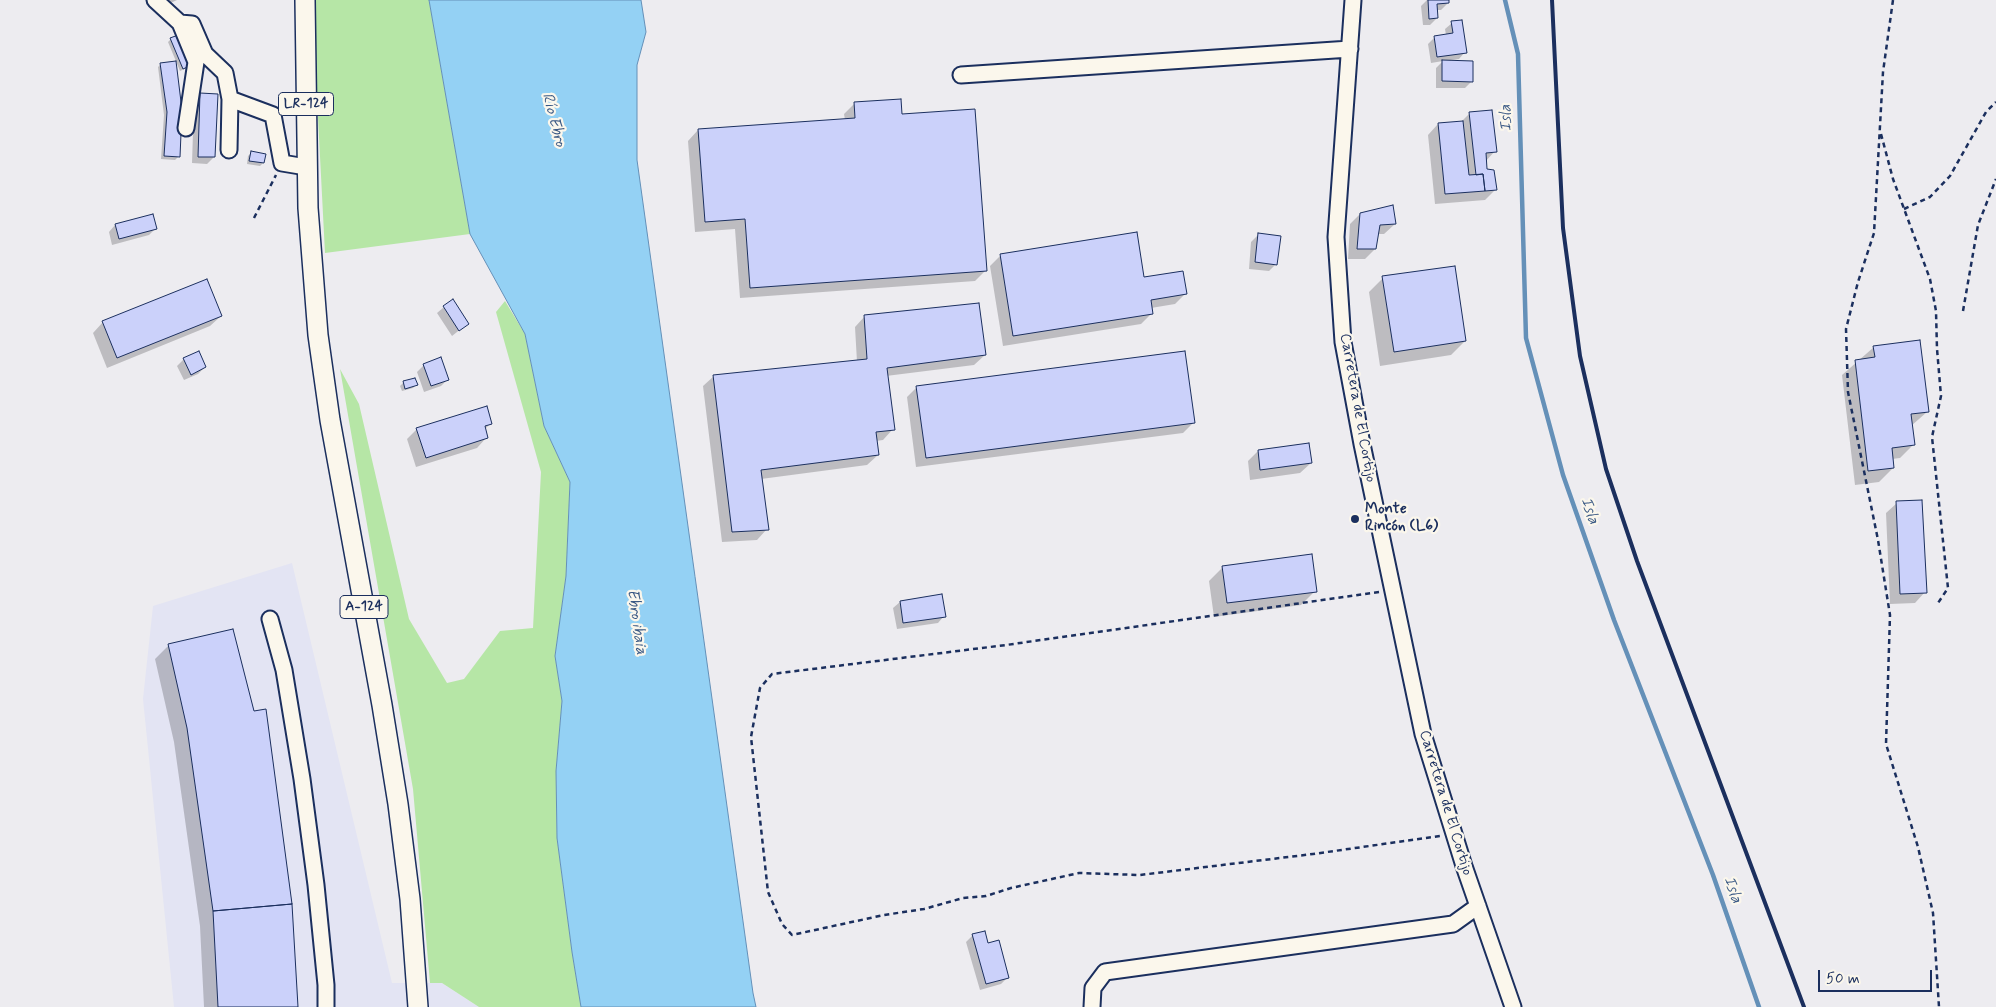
<!DOCTYPE html>
<html>
<head>
<meta charset="utf-8">
<style>
	body { margin:0 }
	#map { position:relative; width:1996px; height:1007px; overflow:hidden; background:#edecf0; font-family:Mynerve,sans-serif }
	canvas { display:block }
	.scale { position:absolute; left:1818px; top:970px; width:114px; height:22px; box-sizing:border-box; border:2px solid #1b2f5e; border-top:0; padding-left:6px; font-size:15px; line-height:18px; white-space:nowrap; color:#1b2f5e; -webkit-text-stroke:4px #fbf7ec; paint-order:stroke }
</style>
</head>
<body>
<div id="map">
<canvas width="1996" height="1007"></canvas>
<div class="scale">50 m</div>
</div>
<script>
const c = document.querySelector('canvas').getContext('2d');
c.lineJoin = 'round';
function fillPath(path, color) { c.fillStyle = color; c.fill(path, 'evenodd'); }
const toPath = rows => new Path2D(rows.map(r => 'M' + r).join(''));
function stroke(path, color, width, dash) { c.strokeStyle = color; c.lineWidth = width; c.lineCap = dash ? 'butt' : 'round'; c.setLineDash(dash || []); c.stroke(path); }
function label(font, color, halo, rows, align = 'center') {
  c.font = font + ' Mynerve,sans-serif'; c.lineWidth = 4.5; c.setLineDash([]); c.textBaseline = 'middle'; c.strokeStyle = halo; c.fillStyle = color; for (const [text, x, y, turn = 0] of rows) {
    c.save(); c.translate(x, y); c.rotate((+turn || 0) * Math.PI / 180); c.textAlign = isNaN(turn) ? turn : align; if (halo) c.strokeText(text, 0, 0); c.fillText(text, 0, 0); c.restore();
  }
}
const built = toPath([
	[292,563,392,983,442,983,479,1007,174,1007,143,699,153,606]
]);
const green = toPath([
	[315,0,429,0,470,234,325,253,316,79],
	[505,301,525,334,544,426,570,482,566,576,555,656,562,701,556,771,557,838,572,952,581,1007,479,1007,442,983,430,983,413,789,340,369,359,404,409,619,447,683,464,679,500,631,533,628,541,472,496,312]
]);
const water = toPath([
	[429,0,641,0,646,32,637,65,637,160,753,993,756,1007,581,1007,572,952,557,838,556,771,562,701,555,656,566,576,570,482,544,426,525,334,470,234,429,0]
]);
const shadow = toPath([
	[159,0,177,0,162,7],
	[1427,0,1448,0,1448,3,1441,10,1436,10,1437,18,1430,25,1423,25,1421,6],
	[1452,23,1465,52,1459,59,1451,60,1451,62,1472,81,1465,88,1436,88,1436,68,1443,61,1431,63,1428,44,1435,37,1446,35,1445,29],
	[171,39,189,67,180,71,168,42],
	[161,64,178,157,175,160,161,159,164,115,158,67],
	[201,94,214,157,207,164,192,163,194,101],
	[855,103,901,115,986,270,975,281,740,298,735,229,695,232,688,141,698,130,845,120,844,114],
	[1469,114,1495,151,1485,162,1486,170,1496,189,1485,200,1435,204,1428,135,1438,124,1461,122],
	[251,153,263,163,260,166,247,164,248,156],
	[1360,214,1395,224,1384,234,1377,234,1375,249,1365,259,1348,259,1350,224],
	[115,225,156,228,149,235,112,245,109,232],
	[1258,235,1276,264,1269,271,1249,269,1251,242],
	[1001,255,1143,279,1185,294,1175,304,1151,308,1152,313,1141,324,1003,346,990,266],
	[1383,278,1465,341,1451,355,1380,366,1369,292],
	[444,307,467,324,452,336,437,313],
	[221,316,210,326,107,368,93,333,103,322],
	[865,316,985,355,974,365,886,376,893,429,883,440,876,441,878,455,867,465,761,479,767,529,757,540,722,542,703,386,714,376,857,362,855,327],
	[1874,347,1927,412,1911,426,1914,444,1900,458,1892,459,1893,468,1879,482,1855,485,1842,375],
	[184,359,205,367,198,374,184,380,177,366],
	[424,365,448,379,441,386,424,392,417,372],
	[403,383,416,385,413,388,402,391,400,386],
	[917,387,1193,423,1183,433,916,467,907,397],
	[491,423,484,430,487,437,477,448,416,467,407,439,417,429],
	[1258,451,1311,463,1300,473,1250,480,1248,461],
	[1897,503,1925,592,1915,603,1890,604,1886,513],
	[1223,567,1315,591,1301,605,1214,617,1209,581],
	[900,602,944,616,938,623,897,629,893,608],
	[169,645,297,1007,204,1007,200,926,174,742,155,659],
	[973,935,988,944,1008,977,1001,984,980,990,966,942]
]);
const stream = toPath([
	[1505,0,1518,54,1526,338,1563,475,1614,620,1713,875,1759,1007]
]);
const building = toPath([
	[1428,0,1449,0,1449,3,1437,4,1438,18,1429,19,1428,0],
	[1462,20,1467,53,1437,57,1434,36,1453,33,1451,21,1462,20],
	[181,34,194,64,183,69,170,38,181,34],
	[1442,60,1473,61,1473,82,1442,81,1442,60],
	[176,61,182,110,180,157,164,156,167,112,160,63,176,61],
	[200,93,218,94,215,157,198,157,200,93],
	[901,99,902,114,975,109,987,271,750,288,745,219,705,222,698,129,855,118,854,102,901,99],
	[1492,110,1497,152,1486,153,1487,169,1494,170,1497,190,1485,191,1483,174,1476,175,1469,112,1492,110],
	[1463,121,1469,175,1483,174,1485,191,1445,194,1438,123,1463,121],
	[251,151,266,154,264,163,249,161,251,151],
	[1393,205,1396,224,1380,225,1376,249,1357,249,1360,213,1393,205],
	[153,214,157,229,119,239,115,224,153,214],
	[1137,232,1144,277,1183,271,1187,294,1151,300,1153,314,1013,336,1000,254,1137,232],
	[1258,233,1281,236,1277,265,1255,262,1258,233],
	[1455,266,1466,341,1394,352,1382,276,1455,266],
	[207,279,222,316,117,358,102,321,207,279],
	[453,299,469,324,459,331,443,306,453,299],
	[979,303,986,355,887,368,895,430,876,432,879,455,761,470,769,530,732,532,713,375,867,359,864,315,979,303],
	[1920,340,1929,412,1911,414,1915,445,1892,448,1894,468,1868,471,1855,360,1875,357,1873,346,1920,340],
	[199,351,206,367,191,375,183,358,199,351],
	[1185,351,1195,423,926,458,916,386,1185,351],
	[441,357,449,380,431,386,423,364,441,357],
	[415,378,418,385,405,389,403,381,415,378],
	[487,406,492,424,485,426,488,438,426,458,416,428,487,406],
	[1309,443,1312,463,1260,470,1258,450,1309,443],
	[1922,500,1927,593,1900,594,1896,501,1922,500],
	[1312,554,1317,592,1227,603,1222,566,1312,554],
	[942,594,946,617,903,623,900,601,942,594],
	[233,629,254,711,266,709,292,904,213,911,187,728,168,644,233,629],
	[292,904,298,1007,218,1007,213,911,292,904],
	[985,931,988,943,999,940,1009,978,986,984,972,934,985,931]
]);
const path = toPath([
	[1893,0,1883,72,1874,233,1858,282,1846,329,1848,392,1878,540,1890,615,1886,744,1918,847,1933,913,1939,1007],
	[1881,134,1893,179,1930,279,1936,311,1937,349,1941,396,1932,437,1948,588,1938,603],
	[1904,209,1930,197,1950,176,1986,112,1996,102],
	[254,218,276,175],
	[1963,311,1978,225,1996,179],
	[1379,592,1006,645,772,674,760,688,751,737,768,892,782,924,792,935,884,915,924,909,963,898,986,896,1011,888,1079,873,1140,875,1313,854,1440,836]
]);
const minor = toPath([
	[155,0,180,23,192,24,205,54,225,73,230,99],
	[1353,0,1336,237,1343,342,1362,444,1423,734,1464,866,1513,1007],
	[180,23,196,62,186,128],
	[961,75,1350,49],
	[229,150,230,99,273,115,282,163,306,167],
	[270,619,284,670,302,779,316,885,326,985,326,1007],
	[1092,1007,1093,988,1105,972,1453,924,1478,906]
]);
const major = toPath([
	[305,0,308,208,318,335,330,420,382,705,398,804,410,899,418,1007]
]);
const rail = toPath([
	[1552,0,1563,228,1580,356,1606,469,1637,561,1804,1007]
]);
const markers = [
	[1355,519,5,"#1b2f5e"]
];
const shields = [
	[306,104,55],
	[364,607,48]
];
const shieldNames = [
	["LR-124",306,104],
	["A-124",364,607]
];
const streetNames = [
	["Carretera de El Cortijo",1357,408,80],
	["Carretera de El Cortijo",1445,803,73]
];
const poiNames = [
	["Monte",1365,510],
	["Rincón (L6)",1365,527]
];
const waterNames = [
	["Isla",1507,118,-92],
	["Río Ebro",553,120,75],
	["Isla",1589,511,71],
	["Ebro ibaia",636,622,82],
	["Isla",1732,890,71]
];
fillPath(built, '#e3e4f3');
fillPath(green, '#b6e6a6');
fillPath(water, '#94d1f4');
stroke(water, '#6490b8', 1);
fillPath(shadow, '#0003');
stroke(stream, '#6490b8', 4.5);
fillPath(building, '#cbd1fa');
stroke(building, '#1b2f5e', 1);
stroke(minor, '#1b2f5e', 19);
stroke(major, '#1b2f5e', 22);
stroke(path, '#1b2f5e', 2.5, [5, 4]);
stroke(minor, '#fbf7ec', 15);
stroke(major, '#fbf7ec', 19);
stroke(rail, '#1b2f5e', 4);
for (const [x, y, r, color] of markers) { const dot = new Path2D(); dot.arc(x, y, r, 0, 2 * Math.PI); c.fillStyle = color; c.fill(dot); stroke(dot, '#fbf7ec', 2); }
for (const [x, y, w] of shields) { const box = new Path2D(); box.roundRect(x - w / 2, y - 11.5, w, 23, 4); c.fillStyle = '#fbf7ec'; c.fill(box); stroke(box, '#1b2f5e', 1); }
label('bold 14px', '#1b2f5e', null, shieldNames);
label('15px', '#1b2f5e', '#fbf7ec', streetNames);
label('bold 15px', '#1b2f5e', '#fbf7ec', poiNames, 'left');
label('italic 16px', '#395884', '#fbf7ec', waterNames);
</script>
</body>
</html>
